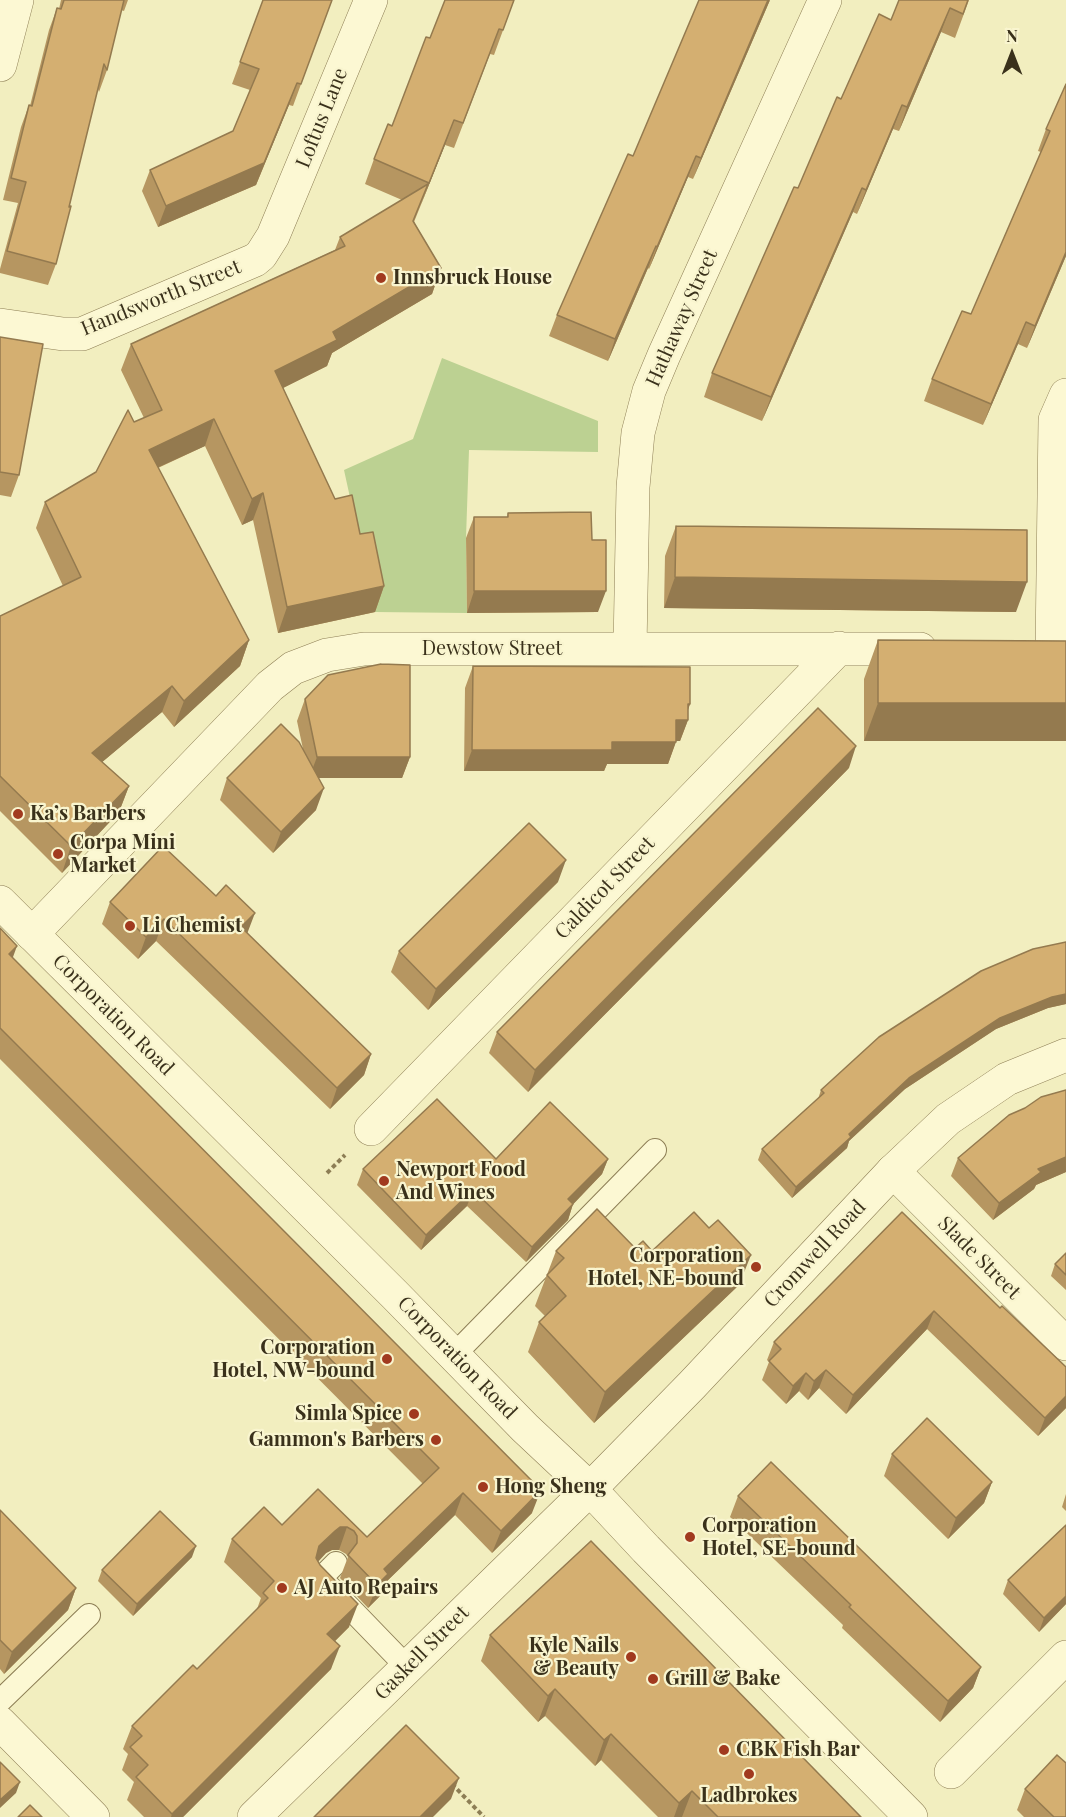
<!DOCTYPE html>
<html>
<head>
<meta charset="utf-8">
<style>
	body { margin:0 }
	#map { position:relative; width:1066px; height:1817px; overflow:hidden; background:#f2eebf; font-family:"Playfair Display",serif }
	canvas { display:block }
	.north { position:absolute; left:982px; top:24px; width:60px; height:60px; -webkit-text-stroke:4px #f9f5cf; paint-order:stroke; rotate:0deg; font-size:16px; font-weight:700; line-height:24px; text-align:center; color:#3a311b }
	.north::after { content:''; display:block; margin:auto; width:21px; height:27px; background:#3a311b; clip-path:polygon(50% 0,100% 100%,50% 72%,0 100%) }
</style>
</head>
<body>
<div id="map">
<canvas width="1066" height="1817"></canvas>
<div class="north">N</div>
</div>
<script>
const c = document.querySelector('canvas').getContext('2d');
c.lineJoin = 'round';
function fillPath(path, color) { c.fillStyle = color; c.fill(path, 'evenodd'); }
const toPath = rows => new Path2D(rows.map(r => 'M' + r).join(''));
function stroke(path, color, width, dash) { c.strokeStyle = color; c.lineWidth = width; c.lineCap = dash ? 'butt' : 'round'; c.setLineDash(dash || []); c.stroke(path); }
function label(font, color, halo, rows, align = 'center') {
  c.font = font + ' "Playfair Display",serif'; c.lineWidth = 4.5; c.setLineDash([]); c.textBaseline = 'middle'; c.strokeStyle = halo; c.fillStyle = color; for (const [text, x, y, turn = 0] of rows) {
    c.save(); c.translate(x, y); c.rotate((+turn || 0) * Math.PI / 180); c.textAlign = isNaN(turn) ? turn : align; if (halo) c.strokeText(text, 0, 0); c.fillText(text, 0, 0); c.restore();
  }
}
const green = toPath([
	[442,358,598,421,598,452,469,450,466,538,467,613,375,612,344,470,413,439]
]);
const path = toPath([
	[327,1173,345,1155],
	[452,1784,484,1817]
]);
const service = toPath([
	[454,1355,655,1150],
	[336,1563,321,1578,407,1667],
	[0,1701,89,1615]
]);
const minor = toPath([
	[0,65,17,0],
	[0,325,63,334,82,334,255,260,261,255,273,236,371,0],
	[630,648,633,487,638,433,649,391,664,355,825,0],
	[1052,651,1055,420,1066,395],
	[32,934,270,686,293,668,327,655,364,649,920,649],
	[371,1129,839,648],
	[893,1171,1066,1344],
	[0,1723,93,1817],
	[951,1772,1066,1657],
	[254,1817,590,1489]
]);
const tertiary = toPath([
	[0,902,395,1295,525,1428,590,1489,646,1549,911,1817],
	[590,1489,692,1385,893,1171,948,1119,1007,1079,1066,1055]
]);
const wall = toPath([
	[61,0,128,0,124,11,121,10,107,70,99,92,98,89,69,207,56,264,48,285,0,273,0,269,18,203,3,200,21,127,29,105,30,106,49,30,57,8,59,9],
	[263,0,332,0,293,106,289,105,256,185,158,227,142,191,150,170,233,131,250,90,232,84],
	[514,0,494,55,490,54,454,148,445,145,414,222,441,268,432,294,332,353,327,366,283,388,335,499,360,534,384,586,375,612,278,633,253,520,242,525,205,446,158,468,249,640,240,666,174,727,162,712,102,762,129,786,119,812,62,873,0,811,0,616,63,586,36,528,45,502,96,472,134,422,144,418,121,370,131,344,335,250,340,237,402,200,365,184,374,159,392,126,430,38],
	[770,0,693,179,688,177,649,269,648,268,608,361,549,336,557,315,633,156],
	[969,0,955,38,941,32,899,131,893,129,857,214,853,212,762,421,704,397,712,373,798,188,841,99,891,20],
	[1066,84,1066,256,1027,348,1018,344,983,425,924,401,932,379,971,314,1041,152,1038,151,1046,129],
	[0,337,19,475,11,497,0,495],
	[508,513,592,540,598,612,467,613,466,538,474,517,507,517],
	[676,526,1016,612,664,608,665,556],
	[878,640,1066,641,1066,741,864,741,864,679],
	[473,666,690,704,688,710,688,720,680,741,676,741,668,764,607,764,604,771,464,771,465,688],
	[305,699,410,757,402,778,318,778,316,810,273,853,220,800,227,778,303,749,297,721],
	[849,768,528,1092,489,1053,497,1032],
	[558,882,428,1010,391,972,399,951],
	[110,902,248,934,371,1054,364,1075,330,1109,156,941,138,959,102,924],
	[0,928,13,958,532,1513,492,1553,455,1515,385,1583,380,1596,368,1608,340,1578,348,1557,346,1554,339,1550,332,1550,326,1553,318,1562,349,1627,335,1641,331,1669,183,1817,144,1817,127,1800,134,1782,122,1770,128,1754,123,1749,132,1726,197,1669,257,1609,261,1598,224,1562,232,1539,282,1525,318,1489,367,1537,423,1484,0,1059],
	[1066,942,1066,1004,1048,1008,996,1029,905,1089,849,1141,847,1148,792,1198,758,1160,762,1149,818,1099,821,1090],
	[1066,1090,1066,1172,1036,1185,1034,1189,993,1220,951,1176,958,1158],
	[496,1159,608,1159,602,1174,573,1204,568,1220,526,1262,467,1206,421,1250,357,1185,363,1169],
	[902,1212,1000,1308,1066,1367,1066,1408,1038,1436,927,1329,846,1414,819,1388,808,1400,799,1391,786,1404,762,1380,769,1362,767,1360,774,1342],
	[635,1248,652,1251,739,1285,594,1423,528,1352,539,1322,545,1316,535,1306,556,1251],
	[1066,1253,1066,1290,1051,1276,1055,1264],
	[892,1454,992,1482,984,1503,948,1539,884,1476],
	[1066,1494,1066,1511,1062,1507],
	[738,1496,981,1667,973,1688,940,1722,842,1628,843,1625,730,1517],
	[0,1510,76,1588,68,1610,4,1674,0,1669],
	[1066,1525,1066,1604,1039,1632,1003,1594,1008,1580],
	[192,1557,133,1616,98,1581,102,1570],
	[490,1635,861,1817,658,1817,601,1760,595,1766,545,1716,538,1722,481,1661],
	[1025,1789,1066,1817,1024,1817,1017,1810]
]);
const shadedWall = toPath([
	[768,0,770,0,693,179,701,158],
	[950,8,941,32,899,131,907,107],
	[297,83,289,105,256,185,158,227,166,206],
	[902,105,893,129,857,214,866,190],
	[454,120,445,145,420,207,429,183],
	[696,156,688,177,649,269,657,247],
	[862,188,853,212,762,421,771,397],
	[656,246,648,268,608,361,615,339],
	[1066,252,1066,256,1027,348,1035,326],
	[441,268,432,294,332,353,327,366,265,397,275,371,333,332],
	[1026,322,1018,344,983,425,991,404],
	[214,419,205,446,139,476,149,450],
	[263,493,253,520,242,525,252,499],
	[675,577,1027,582,1016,612,664,608],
	[384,586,375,612,278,633,287,607],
	[474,591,606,591,598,612,467,613],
	[249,640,240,666,174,727,184,701],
	[172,686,162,712,82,779,92,753],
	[878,703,1066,703,1066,741,864,741],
	[688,704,690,704,684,720,688,720,680,741,668,741,676,720],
	[612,742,676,742,668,764,607,764,604,771,464,771,472,750],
	[856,746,849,768,528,1092,535,1070],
	[317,757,410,757,402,778,309,778],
	[129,786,119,812,62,873,71,846],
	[324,788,316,810,273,853,281,832],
	[566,860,558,882,428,1010,436,989],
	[255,913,247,934,241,927],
	[164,919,156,941,138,959,146,937],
	[17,946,9,968,9,954],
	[1066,994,1066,1004,1048,1008,996,1029,905,1089,849,1141,847,1148,792,1198,796,1187,849,1134,909,1078,1000,1018,1052,997],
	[371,1054,364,1075,330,1109,337,1088],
	[1066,1157,1066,1172,1036,1185,1034,1189,993,1220,999,1203,1038,1169],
	[608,1159,602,1174,563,1215,568,1199],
	[473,1190,467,1206,421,1250,426,1235],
	[573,1204,568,1220,526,1262,532,1247],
	[751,1255,739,1285,594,1423,605,1392],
	[934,1311,927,1329,846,1414,853,1395],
	[826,1370,819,1388,808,1400,814,1381],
	[806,1373,799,1391,786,1404,793,1386],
	[1066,1396,1066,1408,1038,1436,1045,1418],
	[992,1482,984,1503,948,1539,956,1518],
	[541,1490,532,1513,492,1553,501,1531],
	[463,1493,455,1515,385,1583,380,1596,368,1608,384,1569],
	[340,1527,347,1527,339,1550,332,1550,326,1553,311,1569,319,1546,335,1531],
	[196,1546,192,1557,133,1616,137,1604],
	[76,1588,68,1610,4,1674,12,1652],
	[1066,1596,1066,1604,1039,1632,1044,1618],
	[358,1604,349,1627,319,1657,327,1634],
	[340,1646,331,1669,183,1817,171,1817,172,1814],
	[981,1667,973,1688,940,1722,948,1701],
	[555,1689,545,1716,538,1722,548,1696],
	[611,1734,601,1760,595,1766,604,1740],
	[459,1778,451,1799,433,1817,420,1817],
	[20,1782,16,1793,0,1808,0,1800],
	[692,1791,682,1817,674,1817,679,1803]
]);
const building = toPath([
	[64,0,124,0,107,70,104,64,69,207,71,206,56,264,7,251,26,182,11,178,29,105,32,106,57,8,61,9,64,0],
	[263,0,332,0,301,84,297,83,264,163,166,206,150,170,233,131,259,69,240,62,263,0],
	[445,0,514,0,503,30,499,29,463,123,454,120,429,183,374,159,388,124,392,126,426,37,430,38,445,0],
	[699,0,768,0,701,158,696,156,657,247,656,246,615,339,557,315,628,154,633,156,699,0],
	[899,0,968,0,963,14,950,8,907,107,902,105,866,190,862,188,771,397,712,373,794,187,798,188,837,97,841,99,879,14,891,20,899,0],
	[1066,84,1066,252,1035,326,1026,322,991,404,932,379,962,311,971,314,1050,131,1046,129,1066,84],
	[428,184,413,221,441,268,333,332,337,340,275,371,335,499,352,495,360,534,373,532,384,586,287,607,263,493,252,499,214,419,149,450,249,640,184,701,172,686,92,753,129,786,71,846,0,776,0,616,81,577,45,502,96,472,128,410,134,422,162,410,131,344,345,246,340,237,428,184],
	[0,337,43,344,19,475,0,472,0,337],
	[591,512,592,540,606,540,606,591,474,591,474,517,508,517,508,513,591,512],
	[676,526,1027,530,1027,582,675,577,676,526],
	[878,640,1066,641,1066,703,878,703,878,640],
	[381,664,410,665,410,757,317,757,305,699,328,675,381,664],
	[473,666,690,667,690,704,688,704,688,720,676,720,676,742,612,742,612,750,472,750,473,666],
	[818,708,856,746,535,1070,497,1032,818,708],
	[281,724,299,742,324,788,281,832,227,778,281,724],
	[529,823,566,860,436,989,399,951,529,823],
	[163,846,216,896,226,885,255,913,241,927,371,1054,337,1088,164,919,146,937,110,902,163,846],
	[0,928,17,946,9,954,541,1490,501,1531,463,1493,384,1569,388,1574,377,1585,348,1555,357,1543,357,1536,354,1531,347,1527,340,1527,335,1531,319,1546,316,1558,320,1565,358,1604,327,1634,340,1646,172,1814,136,1777,148,1765,130,1747,142,1736,132,1726,193,1665,197,1669,268,1598,263,1593,274,1581,232,1539,264,1507,282,1525,318,1489,367,1537,439,1468,0,1028,0,928],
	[1066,942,1066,994,1052,997,1000,1018,909,1078,849,1134,851,1137,796,1187,762,1149,824,1093,821,1090,879,1037,981,971,1033,949,1066,942],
	[1066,1090,1066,1157,1038,1169,1041,1172,999,1203,958,1158,1009,1115,1025,1108,1041,1097,1066,1090],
	[437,1099,496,1159,550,1102,608,1159,568,1199,573,1204,532,1247,473,1190,426,1235,363,1169,437,1099],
	[597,1209,635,1248,643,1241,652,1251,694,1212,709,1228,718,1220,751,1255,605,1392,539,1322,566,1296,547,1275,564,1258,556,1251,597,1209],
	[902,1212,1000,1308,1002,1306,1066,1367,1066,1396,1045,1418,934,1311,853,1395,826,1370,814,1381,806,1373,793,1386,769,1361,781,1349,774,1342,902,1212],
	[1066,1253,1066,1275,1055,1264,1066,1253],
	[927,1418,992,1482,956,1518,892,1454,927,1418],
	[771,1462,981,1667,948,1701,849,1607,851,1605,738,1496,771,1462],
	[0,1510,76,1588,12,1652,0,1640,0,1510],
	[160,1511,196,1546,137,1604,102,1570,160,1511],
	[1066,1525,1066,1596,1044,1618,1008,1580,1066,1525],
	[591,1541,861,1817,718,1817,692,1791,679,1803,611,1734,604,1740,555,1689,548,1696,490,1635,591,1541],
	[406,1725,459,1778,420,1817,314,1817,406,1725],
	[1057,1755,1066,1763,1066,1817,1054,1817,1025,1789,1057,1755],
	[0,1762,20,1782,0,1800,0,1762],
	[30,1805,42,1817,18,1817,30,1805]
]);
const markers = [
	[381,278,6,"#a13a1f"],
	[18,814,6,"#a13a1f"],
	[58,854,6,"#a13a1f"],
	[130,926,6,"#a13a1f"],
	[384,1181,6,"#a13a1f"],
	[756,1267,6,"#a13a1f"],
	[387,1359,6,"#a13a1f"],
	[414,1414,6,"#a13a1f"],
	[436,1440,6,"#a13a1f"],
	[483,1487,6,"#a13a1f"],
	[690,1537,6,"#a13a1f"],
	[282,1588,6,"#a13a1f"],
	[631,1657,6,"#a13a1f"],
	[653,1679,6,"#a13a1f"],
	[724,1750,6,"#a13a1f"],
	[749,1774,6,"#a13a1f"]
];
const streetNames = [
	["Loftus Lane",322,118,-68],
	["Handsworth Street",161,298,-22],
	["Hathaway Street",682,318,-66],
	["Dewstow Street",492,649],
	["Caldicot Street",605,888,-46],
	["Corporation Road",113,1015,45],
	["Cromwell Road",815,1254,-47],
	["Slade Street",979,1258,45],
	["Corporation Road",457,1358,46],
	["Gaskell Street",422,1653,-45]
];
const poiNames = [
	["Innsbruck House",393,278],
	["Ka’s Barbers",30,814],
	["Corpa Mini",70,843],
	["Market",70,866],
	["Li Chemist",142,926],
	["Newport Food",396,1170],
	["And Wines",396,1193],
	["Corporation",744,1256,"right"],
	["Hotel, NE-bound",744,1279,"right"],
	["Corporation",375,1348,"right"],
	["Hotel, NW-bound",375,1371,"right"],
	["Simla Spice",402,1414,"right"],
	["Gammon's Barbers",424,1440,"right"],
	["Hong Sheng",495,1487],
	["Corporation",702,1526],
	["Hotel, SE-bound",702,1549],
	["AJ Auto Repairs",294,1588],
	["Kyle Nails",619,1646,"right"],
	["& Beauty",619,1669,"right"],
	["Grill & Bake",665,1679],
	["CBK Fish Bar",736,1750],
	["Ladbrokes",749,1796,"center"]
];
fillPath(green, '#bcd192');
stroke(service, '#8d7e55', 24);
stroke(minor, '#8d7e55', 34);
stroke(tertiary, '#8d7e55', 34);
stroke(path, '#8d7e55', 4, [4.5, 3]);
stroke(service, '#fcf8d3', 22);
stroke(minor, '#fcf8d3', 33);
stroke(tertiary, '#fcf8d3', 33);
fillPath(wall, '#b69661');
fillPath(shadedWall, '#947a4f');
fillPath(building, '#d4af71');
stroke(building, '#947a4f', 1.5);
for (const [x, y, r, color] of markers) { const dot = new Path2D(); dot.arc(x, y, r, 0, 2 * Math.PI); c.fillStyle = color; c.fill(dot); stroke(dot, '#f9f5cf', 2); }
label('20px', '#3a311b', '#f9f5cf', streetNames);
label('bold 20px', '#3a311b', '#f9f5cf', poiNames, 'left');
</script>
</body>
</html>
